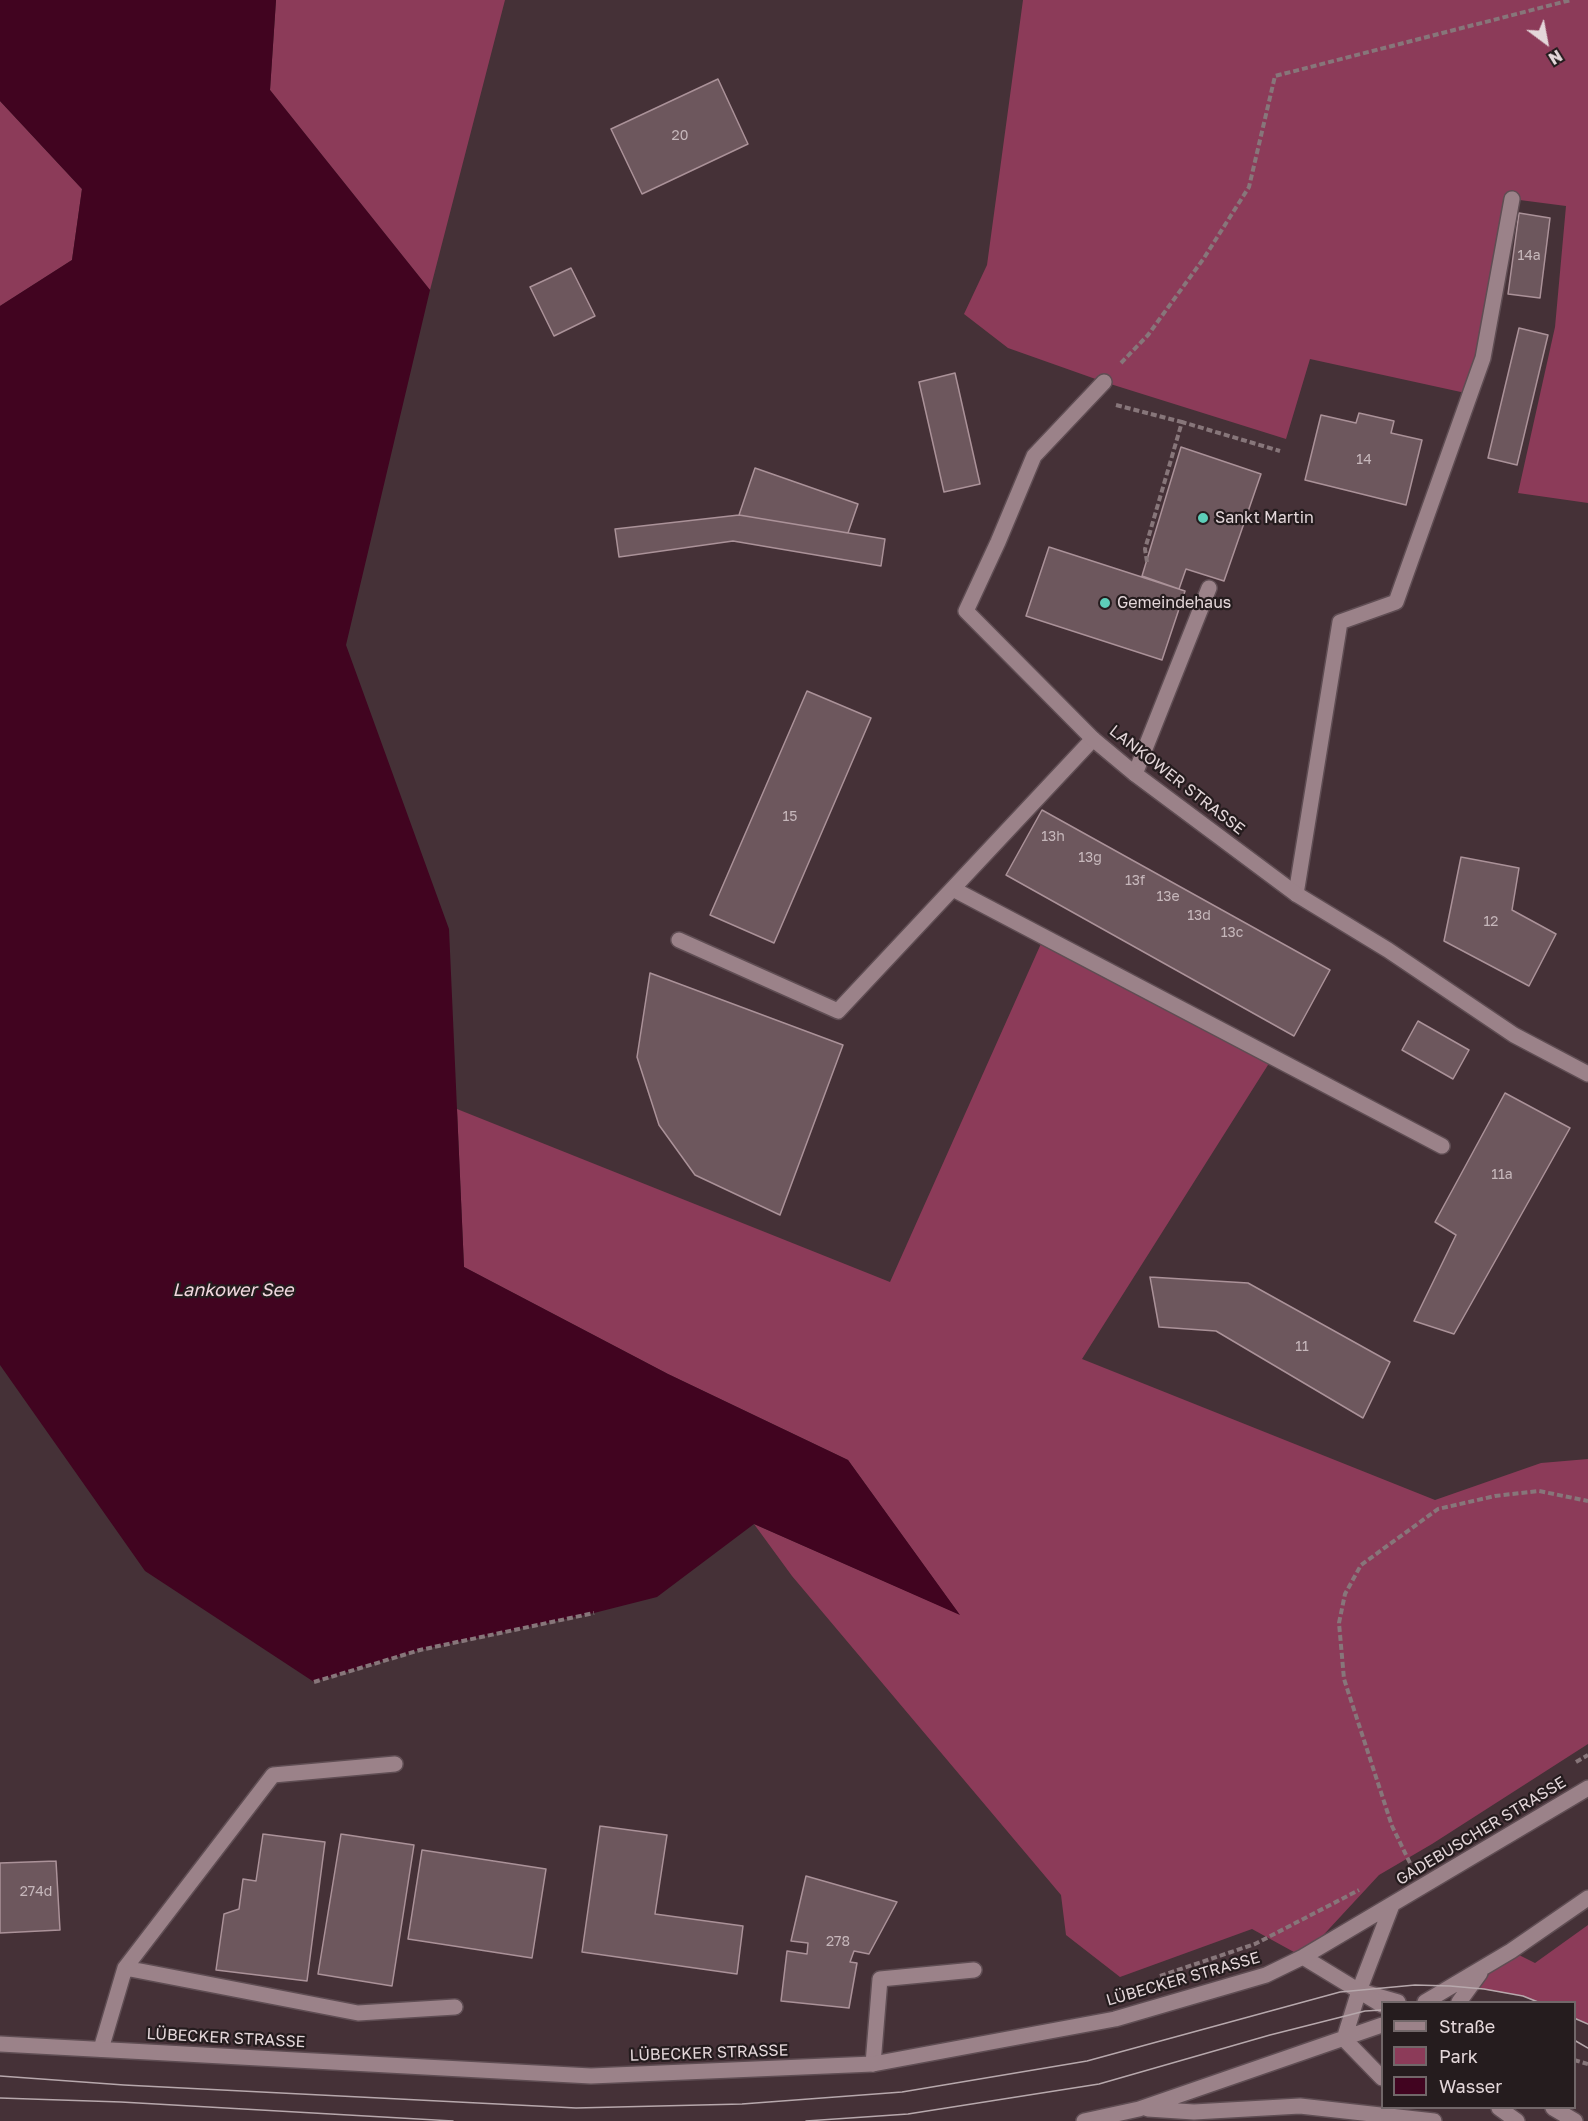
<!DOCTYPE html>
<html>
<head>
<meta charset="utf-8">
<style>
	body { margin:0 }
	#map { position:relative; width:1588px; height:2121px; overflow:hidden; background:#453137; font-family:"Golos Text",sans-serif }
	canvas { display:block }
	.legend { position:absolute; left:1381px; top:2001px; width:195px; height:108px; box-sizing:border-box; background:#251c1e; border:2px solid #716769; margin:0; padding:8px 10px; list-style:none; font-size:18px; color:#e4d7da }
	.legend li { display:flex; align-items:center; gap:12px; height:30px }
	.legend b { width:30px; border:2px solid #716769 }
	.north { position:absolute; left:1516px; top:12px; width:60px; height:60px; -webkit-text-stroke:4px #251c1e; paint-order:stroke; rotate:148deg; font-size:16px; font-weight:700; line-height:24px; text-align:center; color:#e4d7da }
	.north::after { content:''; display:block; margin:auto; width:21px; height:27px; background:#e4d7da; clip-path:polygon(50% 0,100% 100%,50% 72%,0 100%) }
</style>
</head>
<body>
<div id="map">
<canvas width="1588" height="2121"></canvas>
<ul class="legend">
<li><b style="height:8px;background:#9b8289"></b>Straße</li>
<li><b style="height:16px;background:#8c3b59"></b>Park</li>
<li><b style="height:16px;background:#410420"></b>Wasser</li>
</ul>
<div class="north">N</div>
</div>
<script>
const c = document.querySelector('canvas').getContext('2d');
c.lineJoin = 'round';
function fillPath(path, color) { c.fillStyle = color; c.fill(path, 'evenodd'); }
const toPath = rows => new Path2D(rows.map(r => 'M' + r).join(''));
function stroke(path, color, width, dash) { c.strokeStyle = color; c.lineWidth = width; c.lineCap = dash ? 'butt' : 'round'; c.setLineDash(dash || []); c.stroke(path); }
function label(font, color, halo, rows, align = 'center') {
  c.font = font + ' "Golos Text",sans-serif'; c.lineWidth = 4.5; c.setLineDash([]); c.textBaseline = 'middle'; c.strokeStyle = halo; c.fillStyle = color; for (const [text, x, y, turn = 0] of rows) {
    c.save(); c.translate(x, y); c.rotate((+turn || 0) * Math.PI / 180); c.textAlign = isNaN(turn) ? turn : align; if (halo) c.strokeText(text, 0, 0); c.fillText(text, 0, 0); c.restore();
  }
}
const green = toPath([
	[276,0,505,0,430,290,270,90],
	[1023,0,1588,0,1588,503,1518,493,1555,327,1566,206,1512,199,1470,394,1310,359,1286,439,1104,382,1008,348,964,314,987,265],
	[0,101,82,189,72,260,0,306],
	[1044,937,1273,1057,1082,1359,1435,1500,1541,1463,1588,1459,1588,1744,1432,1844,1379,1875,1303,1957,1252,1929,1120,1977,1066,1935,1061,1895,792,1576,754,1524,959,1614,848,1460,668,1374,464,1267,457,1109,890,1282],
	[1588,1925,1588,2024,1575,2018,1574,2002,1536,2002,1523,1996,1469,1987,1511,1951,1535,1963]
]);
const water = toPath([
	[0,0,276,0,270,90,430,290,346,645,449,929,464,1267,668,1374,848,1460,960,1615,754,1524,657,1597,594,1613,420,1650,314,1682,145,1571,0,1365,0,306,72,260,82,189,0,101]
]);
const building = toPath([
	[718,79,748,144,642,194,611,129,718,79],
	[1519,213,1550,218,1540,298,1508,294,1519,213],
	[571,268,595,316,554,336,530,287,571,268],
	[1519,328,1548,335,1517,465,1488,458,1519,328],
	[955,373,980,484,944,492,919,382,955,373],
	[1359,413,1394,421,1391,433,1422,440,1406,505,1305,480,1321,415,1356,423,1359,413],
	[1181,447,1261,474,1224,581,1186,569,1179,589,1142,576,1181,447],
	[755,468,858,504,848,533,739,515,755,468],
	[739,515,885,539,881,566,733,541,619,557,615,529,739,515],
	[1049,547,1185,591,1162,660,1026,616,1049,547],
	[807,691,871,718,774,943,710,915,807,691],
	[1042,810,1330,970,1294,1036,1006,875,1042,810],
	[1461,857,1519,868,1512,910,1556,934,1529,986,1444,941,1461,857],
	[650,973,843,1045,780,1215,695,1175,659,1125,637,1057,650,973],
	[1418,1021,1469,1050,1453,1079,1402,1050,1418,1021],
	[1505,1093,1570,1128,1454,1334,1414,1321,1456,1235,1435,1222,1505,1093],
	[1150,1277,1248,1283,1390,1362,1363,1418,1216,1331,1159,1327,1150,1277],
	[600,1826,667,1835,655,1914,743,1926,737,1974,582,1952,600,1826],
	[263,1834,325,1842,307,1981,216,1970,224,1914,239,1909,243,1879,256,1881,263,1834],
	[341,1834,414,1845,392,1986,318,1974,341,1834],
	[422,1850,546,1869,532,1958,408,1939,422,1850],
	[56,1861,60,1930,0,1933,0,1863,56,1861],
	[806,1876,897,1902,869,1954,854,1951,850,1962,857,1963,849,2008,781,2001,787,1951,807,1954,808,1943,791,1941,806,1876]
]);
const path = toPath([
	[1121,363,1148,335,1204,258,1249,187,1275,76,1571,0],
	[1116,405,1182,422],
	[1147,562,1145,549,1182,422,1280,451],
	[314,1682,420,1650,594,1613],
	[1576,1762,1588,1755],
	[1410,1863,1392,1826,1344,1679,1339,1623,1345,1594,1361,1565,1438,1509,1495,1496,1539,1491,1588,1501],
	[1160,1976,1255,1944,1359,1890],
	[1574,2060,1588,2064]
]);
const service = toPath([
	[1135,774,1209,588],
	[953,889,1442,1146],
	[1296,894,1340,622,1396,602,1483,358,1512,199],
	[679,940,838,1011,1093,739],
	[125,1968,358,2013,455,2007],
	[1367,1993,1398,2002],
	[101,2049,125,1968,273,1775,395,1764],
	[873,2064,880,1979,974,1970],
	[1553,2108,1575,2121]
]);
const minor = toPath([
	[1104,382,1034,456,998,542,966,611,1093,739,1135,774,1296,894,1388,950,1514,1035,1588,1074]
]);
const tertiary = toPath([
	[1303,1957,1382,2005],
	[1425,2002,1511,1951,1588,1898],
	[1459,2002,1480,1973],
	[0,2044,591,2076,873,2064,1115,2019,1266,1975,1303,1957,1588,1788],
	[1382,2078,1344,2039,1359,1991,1392,1905],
	[1499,2108,1517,2121],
	[1148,2109,1194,2112,1300,2106,1434,2121],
	[1084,2121,1139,2109,1382,2025]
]);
const tram = toPath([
	[1574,2018,1588,2024],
	[1574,2040,1588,2048],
	[0,2076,124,2085,576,2108,742,2104,902,2092,1087,2061,1340,1992,1415,1985,1450,1986,1484,1989,1523,1996,1538,2002],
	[0,2098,121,2102,453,2121],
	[806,2121,908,2114,1099,2084,1270,2035,1365,2011,1382,2010]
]);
const markers = [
	[1203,518,6,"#5dceb9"],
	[1105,603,6,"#5dceb9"]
];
const numberNames = [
	["20",680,136],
	["14a",1529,256],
	["14",1364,460],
	["15",790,817],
	["13h",1053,837],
	["13g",1090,858],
	["13f",1135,881],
	["13e",1168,897],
	["13d",1199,916],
	["12",1491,922],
	["13c",1232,933],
	["11a",1502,1175],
	["11",1302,1347],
	["274d",36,1892],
	["278",838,1942]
];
const poiNames = [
	["Sankt Martin",1215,518],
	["Gemeindehaus",1117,603]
];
const streetNames = [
	["LANKOWER STRASSE",1177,780,38],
	["GADEBUSCHER STRASSE",1481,1831,-31],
	["LÜBECKER STRASSE",1183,1979,-16],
	["LÜBECKER STRASSE",226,2038,3],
	["LÜBECKER STRASSE",709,2053,-2]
];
const waterNames = [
	["Lankower See",233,1290]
];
fillPath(green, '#8c3b59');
fillPath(water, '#410420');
fillPath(building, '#6d575d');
stroke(building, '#ab9299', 1.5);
stroke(service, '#5f4d53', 18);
stroke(minor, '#5f4d53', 18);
stroke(tertiary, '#5f4d53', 18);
stroke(path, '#87767a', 4, [6, 3]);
stroke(service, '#9b8289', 15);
stroke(minor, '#9b8289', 15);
stroke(tertiary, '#9b8289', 15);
stroke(tram, '#b7a8ac', 1.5);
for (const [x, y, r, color] of markers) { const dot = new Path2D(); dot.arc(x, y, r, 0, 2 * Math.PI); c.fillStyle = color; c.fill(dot); stroke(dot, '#251c1e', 2); }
label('14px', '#c6b7bb', null, numberNames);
label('16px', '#e4d7da', '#251c1e', poiNames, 'left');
label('16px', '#e4d7da', '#251c1e', streetNames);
label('italic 18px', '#f2d8df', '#251c1e', waterNames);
</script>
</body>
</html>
